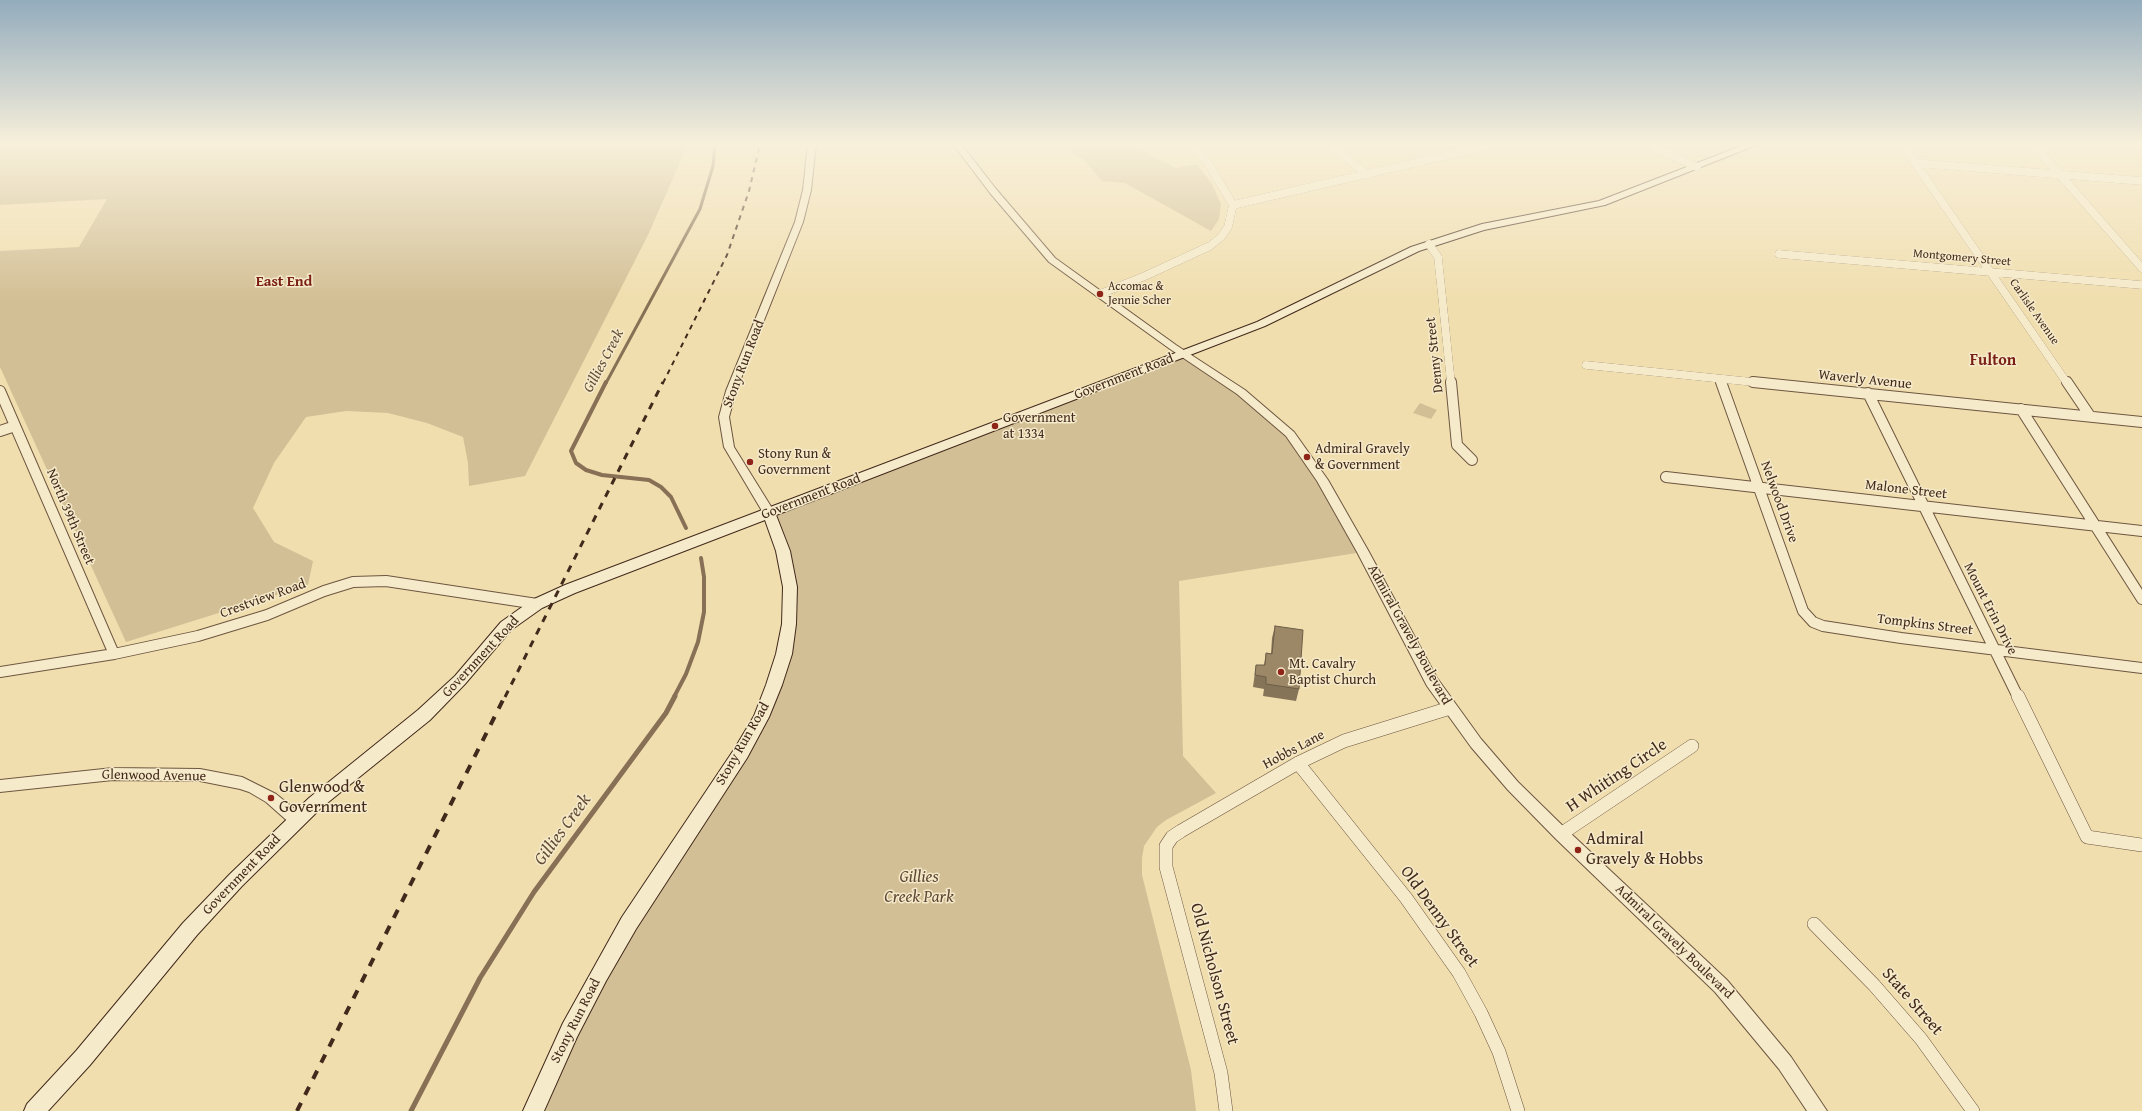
<!DOCTYPE html>
<html>
<head>
<meta charset="utf-8">
<style>
	body { margin:0 }
	canvas { display:block; background:#f0deae }
</style>
</head>
<body>
<canvas width="2142" height="1111"></canvas>
<script>
const c = document.querySelector('canvas').getContext('2d');
c.lineJoin = 'round';
function fillPath(path, color) { c.fillStyle = color; c.fill(path, 'evenodd'); }
const toPath = rows => new Path2D(rows.map(r => 'M' + r).join(''));
function stroke(path, color, width, dash) { c.strokeStyle = color; c.lineWidth = width; c.lineCap = dash ? 'butt' : 'round'; c.setLineDash(dash || []); c.stroke(path); }
function label(font, color, halo, rows, align = 'center') {
  c.font = font + ' "Gentium Book Plus",serif'; c.lineWidth = 3; c.setLineDash([]); c.textBaseline = 'middle'; c.strokeStyle = halo; c.fillStyle = color; for (const [text, x, y, turn = 0] of rows) {
    c.save(); c.translate(x, y); c.rotate((+turn || 0) * Math.PI / 180); c.textAlign = isNaN(turn) ? turn : align; if (halo) c.strokeText(text, 0, 0); c.fillText(text, 0, 0); c.restore();
  }
}
const green = toPath([
	[0,144,688,144,648,235,525,476,469,486,468,463,463,437,427,423,388,413,346,411,306,417,274,463,253,508,274,542,313,561,308,585,126,642,0,367,0,251,79,247,107,199,0,205],
	[1055,144,1136,144,1145,152,1176,168,1197,164,1212,184,1221,204,1219,219,1211,231,1125,183,1102,181,1083,159],
	[1184,354,1199,363,1290,434,1363,552,1179,581,1183,756,1216,793,1166,820,1157,827,1144,846,1142,858,1142,875,1191,1070,1196,1111,533,1111,570,1030,761,717,790,603,769,513],
	[1420,403,1437,410,1431,419,1413,413]
]);
const streamFar2 = toPath([
	[606,383,700,209,713,166,715,144]
]);
const streamFar1 = toPath([
	[606,382,571,451,576,463,586,470,602,475,649,480,661,487,671,497,686,528],
	[674,697,686,674,698,642,704,612,704,577,701,558]
]);
const stream = toPath([
	[411,1111,480,978,534,892,666,713,675,696]
]);
const minorFar2 = toPath([
	[1328,144,1368,175],
	[1646,144,1697,167],
	[1902,144,2067,383],
	[2033,144,2142,268],
	[1915,163,2142,181],
	[1233,205,1496,144],
	[1429,244,1438,257,1451,383],
	[1779,254,2142,285],
	[1100,294,1145,276,1210,246,1221,237,1228,227,1233,205,1208,163,1192,144],
	[1586,365,1763,383],
	[1720,379,1721,383]
]);
const minorFar1 = toPath([
	[1451,382,1457,445,1472,460],
	[1721,382,1803,611,1813,622,1823,626,1901,638,2142,668],
	[1753,382,2142,422],
	[2067,382,2090,416],
	[0,391,114,654],
	[1868,393,2018,697],
	[2021,409,2142,599],
	[0,431,15,426],
	[1666,477,2142,531],
	[0,672,114,654,198,636,267,615,324,591,353,582,386,581,537,604]
]);
const minor = toPath([
	[2018,696,2087,837,2142,845],
	[1298,763,1406,898,1459,973,1481,1013,1499,1052,1518,1111],
	[1561,834,1692,746],
	[1814,924,1874,985,1921,1039,1973,1111],
	[1226,1111,1221,1073,1166,867,1166,846,1172,837,1181,831,1298,763,1344,741,1450,708]
]);
const tertiary = toPath([
	[808,144,816,144,811,190,803,222,736,391,729,417,734,447,775,513,769,517,765,516,724,447,719,417,726,391,795,222,803,190,808,144],
	[953,144,961,144,996,189,1055,258,1176,345,1245,390,1294,432,1328,480,1369,552,1437,678,1481,739,1518,782,1566,829,1727,980,1791,1057,1827,1111,1807,1111,1779,1069,1715,992,1556,839,1508,790,1471,747,1427,686,1357,552,1317,481,1286,436,1237,394,1170,349,1049,262,990,193,953,144],
	[113,768,200,769,242,777,276,794,302,815,304,820,302,825,297,826,292,825,266,802,249,792,240,789,200,781,113,780,0,792,0,780,113,768]
]);
const secondary = toPath([
	[1746,144,1759,144,1605,205,1484,230,1419,251,1265,326,776,515,790,551,797,587,796,624,792,654,782,685,769,717,747,758,636,929,606,981,577,1037,544,1111,523,1111,563,1023,622,917,735,748,754,716,766,685,776,654,782,624,783,587,776,551,765,520,575,593,542,608,511,630,465,684,430,720,321,808,242,886,197,935,90,1065,48,1111,24,1111,27,1104,76,1051,183,923,230,874,309,798,418,710,455,676,501,622,532,600,565,585,1257,322,1411,247,1482,224,1599,201,1746,144]
]);
const railFar2 = toPath([
	[663,383,727,255,749,191,760,144]
]);
const railFar1 = toPath([
	[505,697,663,382]
]);
const rail = toPath([
	[297,1111,505,696]
]);
const wall = toPath([
	[1275,626,1299,689,1296,701,1263,696,1264,689,1253,687,1256,665,1264,665,1266,653,1271,654,1272,638]
]);
const building = toPath([
	[1275,626,1303,630,1299,689,1266,684,1266,677,1255,675,1256,665,1265,665,1266,653,1272,654,1275,626]
]);
const markers = [
	[1100,294,4,"#8f2418"],
	[995,426,4,"#8f2418"],
	[1307,457,4,"#8f2418"],
	[750,462,4,"#8f2418"],
	[1281,672,4,"#8f2418"],
	[271,798,4,"#8f2418"],
	[1578,850,4,"#8f2418"]
];
const farStreetnames = [
	["Montgomery Street",1962,258,5],
	["Carlisle Avenue",2034,312,55]
];
const farPoinames = [
	["Accomac &",1108,287],
	["Jennie Scher",1108,301]
];
const streetNames = [
	["Denny Street",1435,355,-96],
	["Stony Run Road",744,364,-69],
	["Government Road",1124,377,-21],
	["Waverly Avenue",1865,380,6],
	["Malone Street",1906,490,7],
	["Government Road",811,497,-21],
	["Nelwood Drive",1779,502,70],
	["North 39th Street",70,517,67],
	["Crestview Road",263,599,-20],
	["Mount Erin Drive",1990,609,63],
	["Tompkins Street",1925,625,7],
	["Admiral Gravely Boulevard",1409,635,61],
	["Government Road",481,657,-47],
	["Stony Run Road",743,744,-60],
	["Hobbs Lane",1294,750,-28],
	["Glenwood Avenue",154,776,1],
	["Government Road",242,875,-46],
	["Admiral Gravely Boulevard",1674,942,44],
	["Stony Run Road",576,1021,-63]
];
const poiNames = [
	["Government",1003,418],
	["at 1334",1003,434],
	["Admiral Gravely",1315,449],
	["& Government",1315,465],
	["Stony Run &",758,454],
	["Government",758,470],
	["Mt. Cavalry",1289,664],
	["Baptist Church",1289,680]
];
const farDistrictnames = [
	["East End",284,282]
];
const waterNames = [
	["Gillies Creek",604,361,-62]
];
const quarterNames = [
	["Fulton",1993,361]
];
const nearStreetnames = [
	["H Whiting Circle",1617,776,-34],
	["Old Denny Street",1439,917,54],
	["Old Nicholson Street",1214,974,75],
	["State Street",1912,1002,49]
];
const nearPoinames = [
	["Glenwood &",279,788],
	["Government",279,808],
	["Admiral",1586,840],
	["Gravely & Hobbs",1586,860]
];
const nearParknames = [
	["Gillies",919,878],
	["Creek Park",919,898]
];
const nearWaternames = [
	["Gillies Creek",563,830,-54]
];
fillPath(green, '#d2bf95');
stroke(streamFar2, '#877055', 3);
stroke(streamFar1, '#877055', 4);
stroke(stream, '#877055', 5);
stroke(minorFar2, '#6e5640', 8);
stroke(minorFar1, '#6e5640', 12);
stroke(minor, '#6e5640', 14);
stroke(tertiary, '#6e5640', 2);
stroke(secondary, '#42291b', 2);
stroke(minorFar2, '#f5eaca', 8);
stroke(minorFar1, '#f5eaca', 10);
stroke(minor, '#f5eaca', 13);
fillPath(tertiary, '#f5eaca');
fillPath(secondary, '#f5eaca');
stroke(railFar2, '#42291b', 2, [5, 5]);
stroke(railFar1, '#42291b', 3, [7, 7]);
stroke(rail, '#42291b', 4, [9, 9]);
fillPath(wall, '#867459');
fillPath(building, '#9c8767');
stroke(building, '#6d5e48', 1);
const sky = c.createLinearGradient(0, 0, 0, 300);
sky.addColorStop(0, '#93acbd');
sky.addColorStop(0.48, '#f8f0db');
sky.addColorStop(1, '#f8f0db00');
c.fillStyle = sky;
c.fillRect(0, 0, 2142, 300);
for (const [x, y, r, color] of markers) { const dot = new Path2D(); dot.arc(x, y, r, 0, 2 * Math.PI); c.fillStyle = color; c.fill(dot); stroke(dot, '#f5eaca', 1.5); }
label('12px', '#42291b', '#f5eaca', farStreetnames);
label('12px', '#42291b', '#f5eaca', farPoinames, 'left');
label('14px', '#42291b', '#f5eaca', streetNames);
label('14px', '#42291b', '#f5eaca', poiNames, 'left');
label('bold 15px', '#7a1f14', '#f5eaca', farDistrictnames);
label('italic 15px', '#644d38', '#f5eaca', waterNames);
label('bold 16px', '#7a1f14', '#f5eaca', quarterNames);
label('17px', '#42291b', '#f5eaca', nearStreetnames);
label('17px', '#42291b', '#f5eaca', nearPoinames, 'left');
label('italic 17px', '#5f4733', '#f5eaca', nearParknames);
label('italic 18px', '#644d38', '#f5eaca', nearWaternames);
</script>
</body>
</html>
